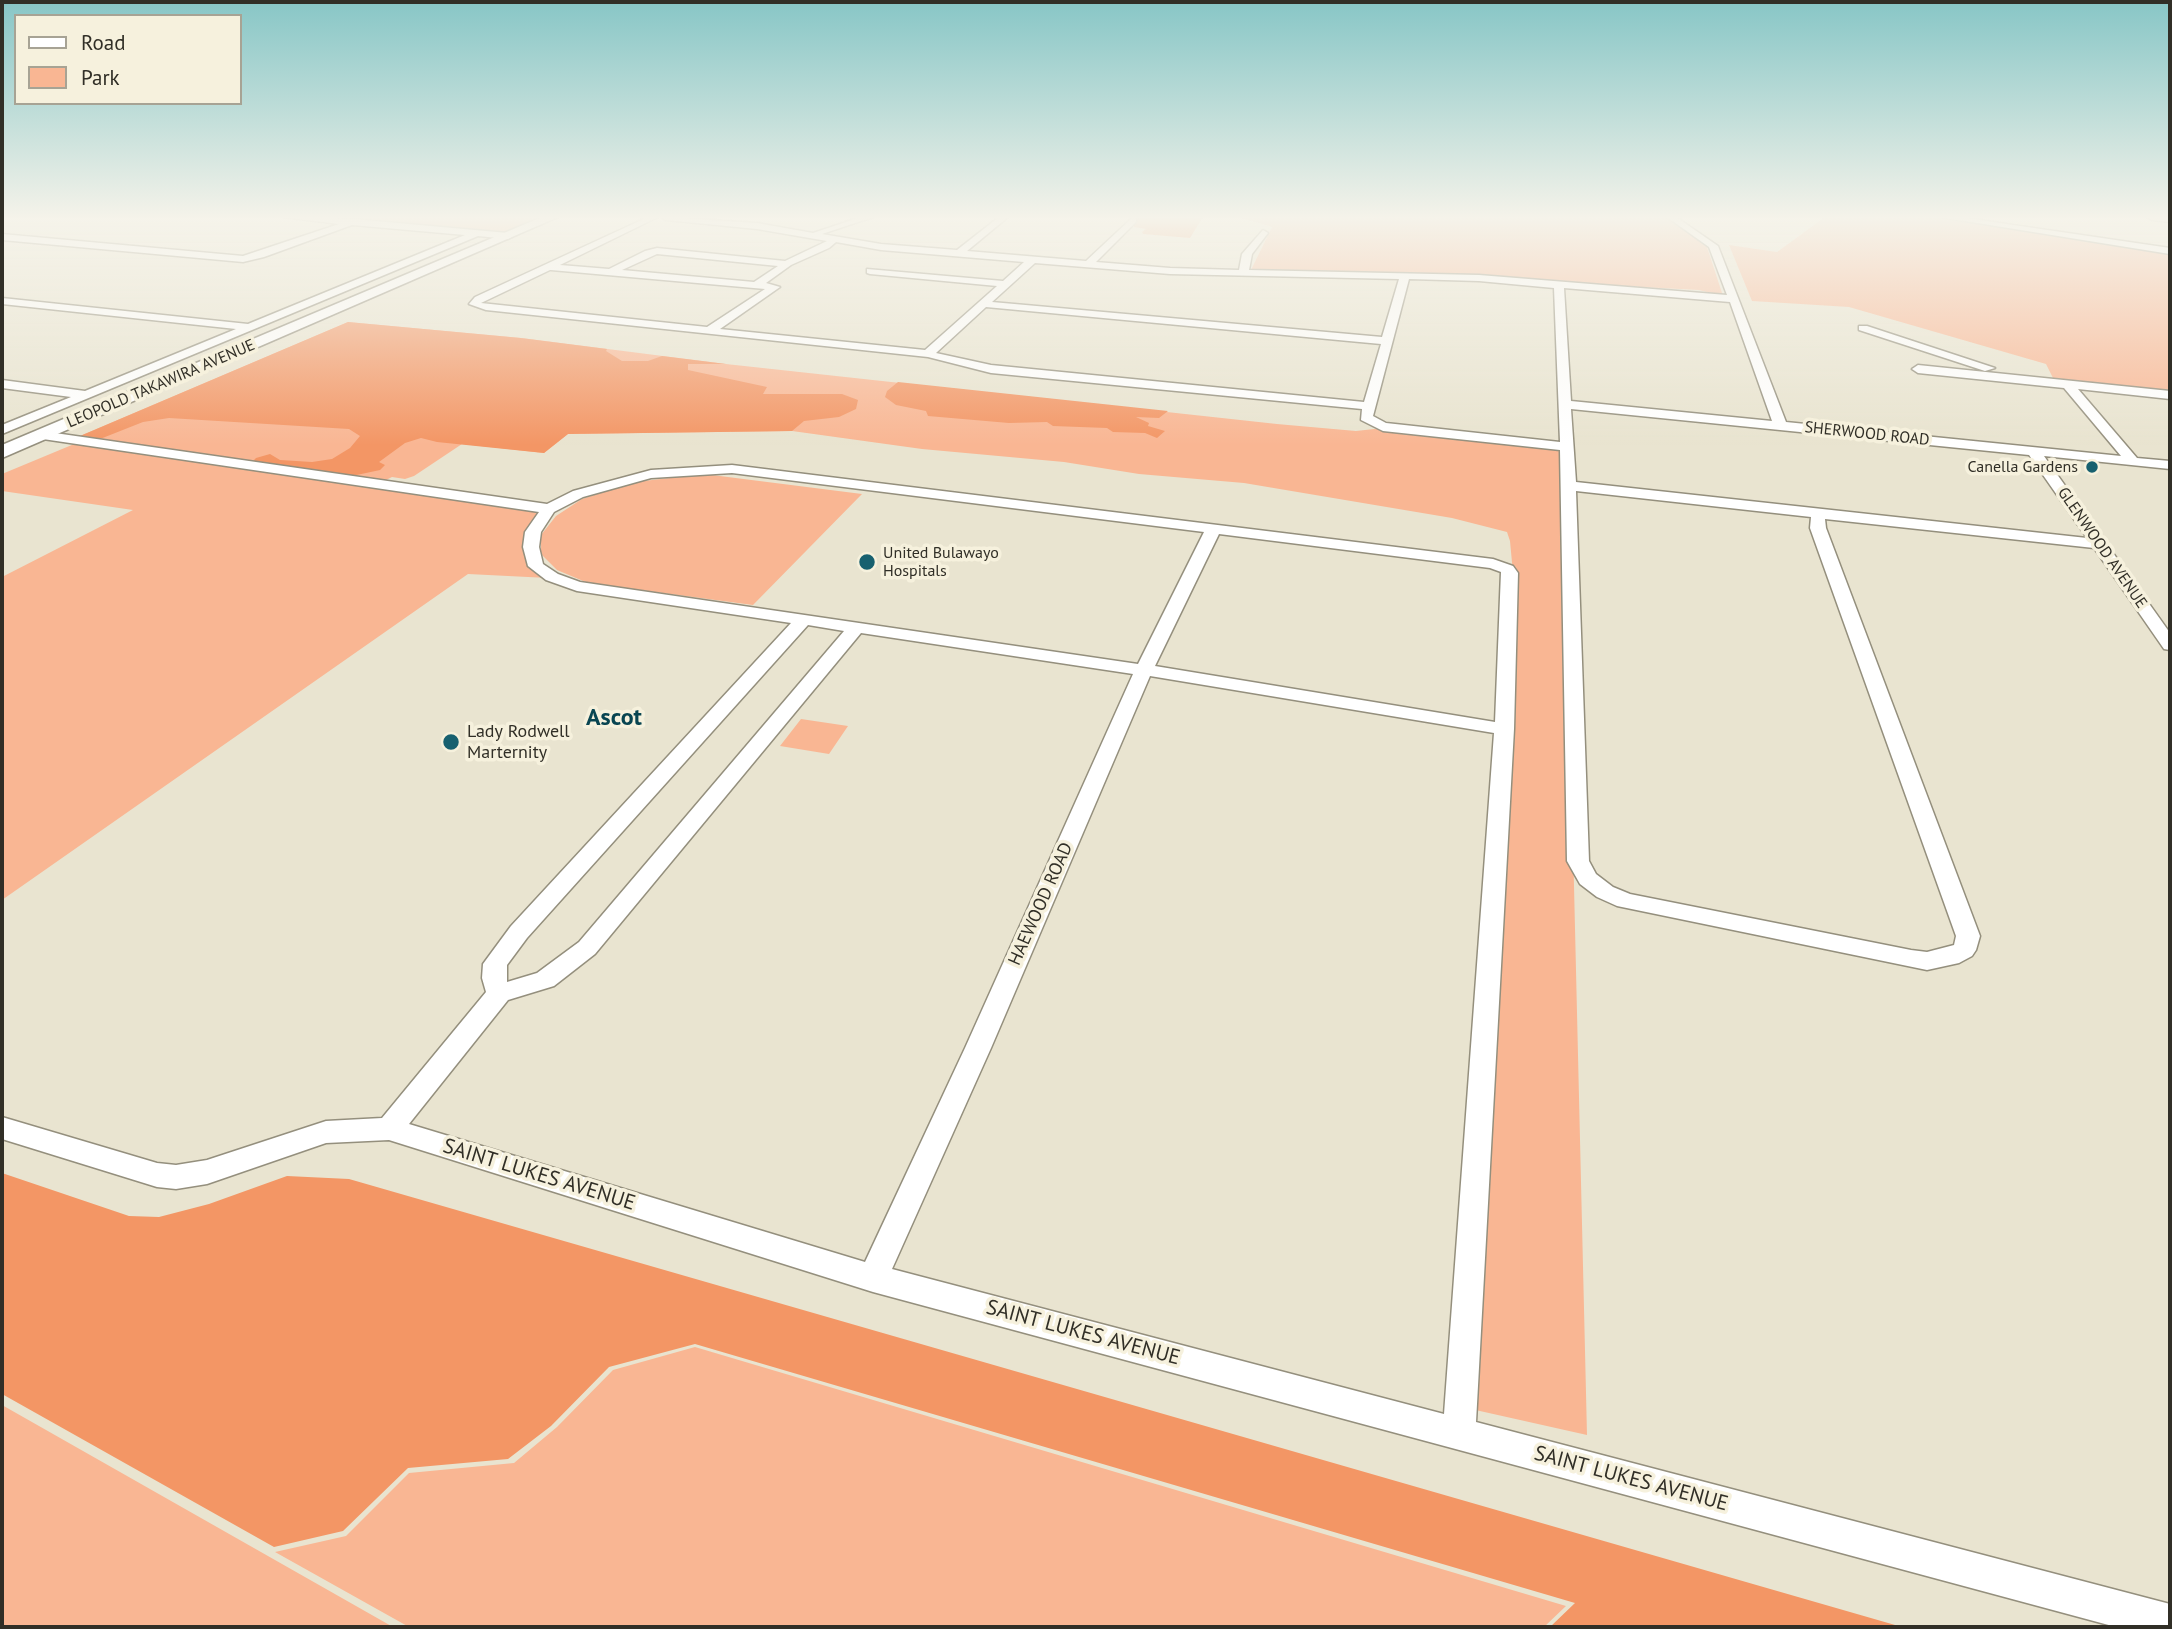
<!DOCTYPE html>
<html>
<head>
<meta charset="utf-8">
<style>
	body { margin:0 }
	#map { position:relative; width:2172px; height:1629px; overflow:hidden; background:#e9e4d0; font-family:"PT Sans",sans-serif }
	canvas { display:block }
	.frame { position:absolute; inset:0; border:4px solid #312f27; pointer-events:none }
	.legend { position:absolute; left:14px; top:14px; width:228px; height:91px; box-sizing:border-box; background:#f6f1dd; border:2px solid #a7a394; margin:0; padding:9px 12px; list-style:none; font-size:21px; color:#312f27 }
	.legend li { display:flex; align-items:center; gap:14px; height:35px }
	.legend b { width:35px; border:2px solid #a7a394 }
</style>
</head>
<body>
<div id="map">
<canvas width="2172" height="1629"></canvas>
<div class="frame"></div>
<ul class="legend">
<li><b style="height:9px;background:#fff"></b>Road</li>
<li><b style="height:19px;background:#f9b693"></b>Park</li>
</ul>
</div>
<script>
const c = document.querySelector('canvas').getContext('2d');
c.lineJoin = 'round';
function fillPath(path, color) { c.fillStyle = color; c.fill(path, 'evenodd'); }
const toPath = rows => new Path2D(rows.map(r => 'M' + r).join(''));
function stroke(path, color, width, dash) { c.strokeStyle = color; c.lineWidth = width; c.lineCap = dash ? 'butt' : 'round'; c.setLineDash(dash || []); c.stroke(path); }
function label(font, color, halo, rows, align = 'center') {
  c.font = font + ' "PT Sans",sans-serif'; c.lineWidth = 7; c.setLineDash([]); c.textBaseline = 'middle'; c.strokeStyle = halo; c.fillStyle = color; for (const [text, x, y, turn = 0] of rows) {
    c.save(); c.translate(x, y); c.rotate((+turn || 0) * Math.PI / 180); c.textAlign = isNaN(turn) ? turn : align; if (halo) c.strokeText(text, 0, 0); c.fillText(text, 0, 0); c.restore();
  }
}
const green = toPath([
	[303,217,548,217,507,234],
	[1239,217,1668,218,1707,247,1723,296,1699,290,1602,285,1250,272,1272,227],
	[1825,217,1938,217,2170,253,2170,393,2055,382,2046,364,1849,307,1752,301,1729,245,1777,252],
	[348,322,521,338,726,364,1277,424,1356,431,1383,428,1561,448,1566,548,1587,1435,1471,1409,1513,573,1510,541,1507,532,1452,518,1244,483,1139,474,1064,462,922,449,792,431,568,434,544,453,462,444,414,476,405,479,392,477,384,481,80,436],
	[79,442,543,512,529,532,548,578,468,574,2,900,2,577,133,510,2,491,2,474],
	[704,474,862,494,753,605,588,583,557,570,541,554,541,535,556,516,582,499,635,482],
	[801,719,848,726,829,754,780,746],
	[695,1347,1566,1606,1544,1627,409,1627,275,1552,346,1536,409,1473,514,1463,557,1427,613,1370],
	[2,1405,393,1627,2,1627]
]);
const forest = toPath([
	[1140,217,1203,217,1190,238,1143,234,1142,232,1146,229,1134,227,1133,224],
	[348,322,521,338,607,349,606,351,622,361,648,361,662,356,726,364,688,364,688,370,767,387,763,394,842,394,858,400,856,409,839,417,804,421,792,431,568,434,544,453,437,442,421,438,405,443,379,462,385,465,380,470,352,476,250,464,256,458,270,454,280,460,312,462,332,459,350,448,360,436,349,429,169,418,143,422,100,439,80,436],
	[898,382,1168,411,1159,418,1136,417,1149,423,1148,426,1165,431,1157,438,1145,433,1113,432,1107,428,1053,426,1047,422,1009,423,928,416,926,411,896,405,885,397,887,391],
	[2,1173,129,1216,159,1217,209,1204,287,1176,349,1179,1902,1627,1550,1627,1575,1603,695,1344,609,1367,551,1426,508,1459,408,1468,343,1531,274,1547,2,1394]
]);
const minor = toPath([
	[284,217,353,219,508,233,513,236,508,239,478,236,2,434,2,425,71,397,2,388,2,380,85,391,236,329,2,304,2,298,248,324,465,235,352,225,264,257,243,262,2,240,2,234,243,256,339,224,284,217],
	[648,217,658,217,560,265,609,269,645,251,657,248,785,261,827,241,757,229,666,220,662,217,757,223,813,233,861,217,873,217,822,234,881,244,957,250,999,217,1008,217,967,251,1086,261,1133,217,1136,218,1136,222,1096,262,1170,268,1239,270,1242,254,1263,230,1268,233,1252,254,1249,270,1479,275,1727,295,1709,247,1667,217,1676,217,1718,246,1786,422,2121,456,2064,388,1918,373,1912,369,1918,365,2170,391,2170,399,2078,389,2137,458,2170,461,2170,469,2044,456,2170,633,2170,650,2164,649,2094,548,1825,519,1826,528,1980,936,1976,950,1972,956,1959,963,1927,970,1617,906,1597,897,1580,884,1567,861,1560,450,1383,431,1361,420,1362,409,991,373,928,357,486,310,469,304,475,297,648,217],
	[836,242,881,250,1024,262,1003,281,867,269,867,273,870,274,997,286,925,350,720,329,780,287,766,283,791,265,829,248,836,242],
	[657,254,778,266,754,282,622,270,657,254],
	[1035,263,1170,274,1399,279,1382,337,992,302,1035,263],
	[550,270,551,270,765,289,707,327,481,303,550,270],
	[1409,279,1479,281,1554,288,1560,442,1386,423,1373,416,1409,279],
	[1564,288,1730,302,1772,421,1571,401,1564,288],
	[986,307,1381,344,1364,402,991,365,936,353,986,307],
	[1571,409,2029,455,2087,538,1576,482,1571,409],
	[1576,491,1811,517,1810,528,1956,936,1954,945,1927,952,1911,950,1630,894,1613,887,1596,874,1589,861,1576,491],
	[1940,217,1959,217,2170,248,2170,254,1940,217],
	[2148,217,2170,217,2170,222,2152,220,2148,217],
	[1859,326,1867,326,1995,368,1985,371,1859,330,1859,326],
	[41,431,547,504,573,491,651,470,732,465,1493,559,1513,566,1518,573,1514,729,1476,1422,2170,1604,2170,1627,2116,1627,873,1292,389,1140,326,1143,207,1184,176,1189,157,1187,2,1139,2,1117,157,1163,176,1165,207,1160,326,1121,382,1118,486,992,482,978,483,964,511,926,791,623,577,591,546,580,528,566,523,547,525,532,539,512,36,438,34,435,41,431],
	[732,473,1204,532,1138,664,580,582,558,574,543,564,539,547,541,532,554,512,583,497,651,478,732,473],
	[1219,534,1490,568,1501,572,1495,722,1155,666,1219,534],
	[808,625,844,631,579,942,537,973,507,982,507,965,527,938,808,625],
	[861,633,1133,674,965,1048,865,1262,409,1124,508,1000,554,986,595,954,861,633],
	[1150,676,1494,733,1444,1414,892,1269,991,1048,1150,676]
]);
const highway = toPath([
	[542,217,558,217,2,458,2,445,542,217]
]);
const markers = [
	[2092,467,7,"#17606f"],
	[867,562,9,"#17606f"],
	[451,742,9,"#17606f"]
];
const farStreetnames = [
	["LEOPOLD TAKAWIRA AVENUE",161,384,-23],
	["SHERWOOD ROAD",1867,434,6],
	["GLENWOOD AVENUE",2102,548,55]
];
const farPoinames = [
	["Canella Gardens",2078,467],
	["United Bulawayo",883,553,"left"],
	["Hospitals",883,571,"left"]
];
const poiNames = [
	["Lady Rodwell",467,732],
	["Marternity",467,753]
];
const streetNames = [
	["HAEWOOD ROAD",1041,904,-66]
];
const nearStreetnames = [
	["SAINT LUKES AVENUE",539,1175,17],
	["SAINT LUKES AVENUE",1083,1333,15],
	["SAINT LUKES AVENUE",1631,1479,15]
];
const districtNames = [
	["Ascot",614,718]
];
fillPath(green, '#f9b693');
fillPath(forest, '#f39665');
stroke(minor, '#948f7d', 3);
stroke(highway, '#948f7d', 3);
fillPath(minor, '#fff');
fillPath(highway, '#fff');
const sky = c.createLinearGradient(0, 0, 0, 445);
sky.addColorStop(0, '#87c6c6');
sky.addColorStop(0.49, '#f5f3ea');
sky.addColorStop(1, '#f5f3ea00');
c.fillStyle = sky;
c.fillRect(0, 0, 2172, 445);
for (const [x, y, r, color] of markers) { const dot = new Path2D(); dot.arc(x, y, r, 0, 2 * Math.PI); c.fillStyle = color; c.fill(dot); stroke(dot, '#f6f1dd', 2.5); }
label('16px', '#312f27', '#f6f1dd', farStreetnames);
label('16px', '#312f27', '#f6f1dd', farPoinames, 'right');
label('18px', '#312f27', '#f6f1dd', poiNames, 'left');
label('18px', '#312f27', '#f6f1dd', streetNames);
label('21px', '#312f27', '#f6f1dd', nearStreetnames);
label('bold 24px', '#094551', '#f6f1dd', districtNames);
</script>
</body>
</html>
